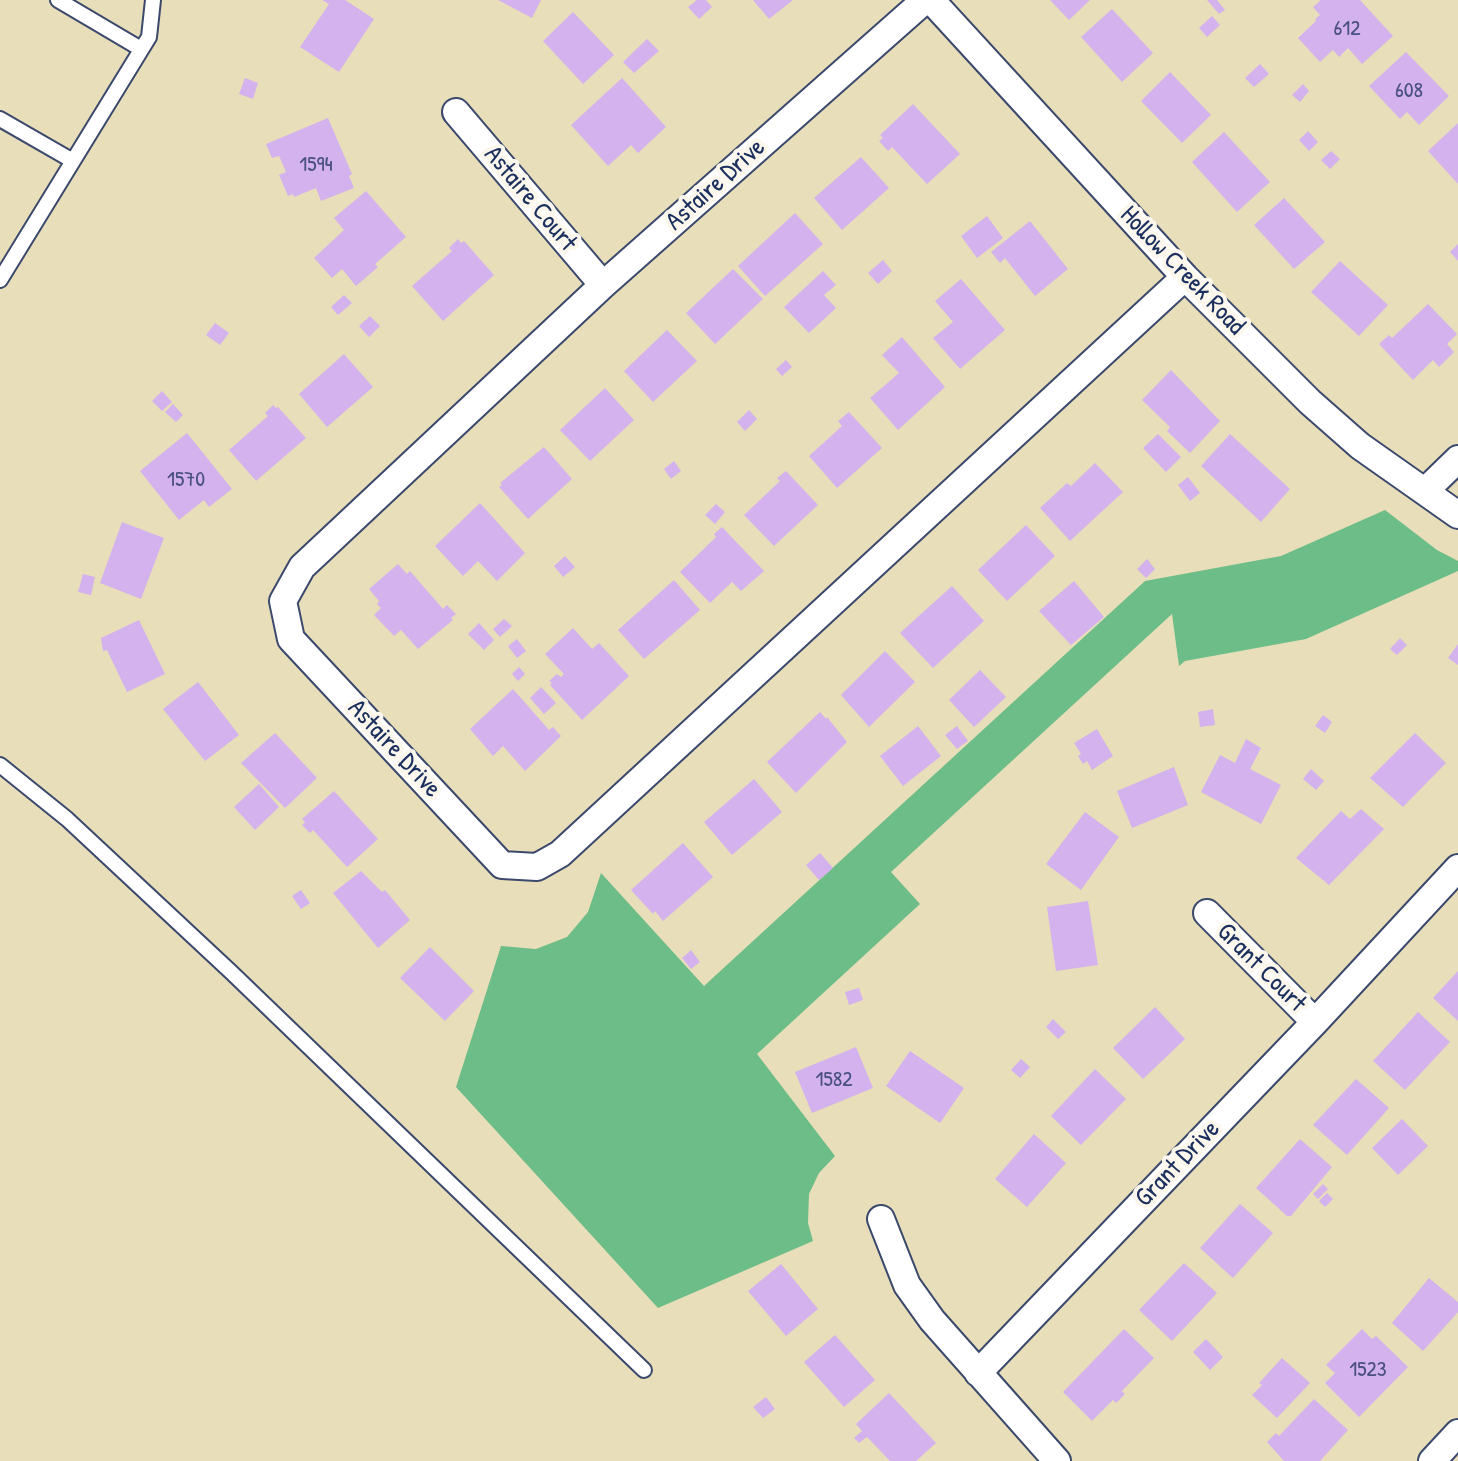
<!DOCTYPE html>
<html>
<head>
<meta charset="utf-8">
<style>
	body { margin:0 }
	canvas { display:block; background:#e8deb9 }
</style>
</head>
<body>
<canvas width="1458" height="1461"></canvas>
<script>
const c = document.querySelector('canvas').getContext('2d');
c.lineJoin = 'round';
function fillPath(path, color) { c.fillStyle = color; c.fill(path, 'evenodd'); }
const toPath = rows => new Path2D(rows.map(r => 'M' + r).join(''));
function stroke(path, color, width, dash) { c.strokeStyle = color; c.lineWidth = width; c.lineCap = dash ? 'butt' : 'round'; c.setLineDash(dash || []); c.stroke(path); }
function label(font, color, halo, rows, align = 'center') {
  c.font = font + ' "Patrick Hand",sans-serif'; c.lineWidth = 8; c.setLineDash([]); c.textBaseline = 'middle'; c.strokeStyle = halo; c.fillStyle = color; for (const [text, x, y, turn = 0] of rows) {
    c.save(); c.translate(x, y); c.rotate((+turn || 0) * Math.PI / 180); c.textAlign = isNaN(turn) ? turn : align; if (halo) c.strokeText(text, 0, 0); c.fillText(text, 0, 0); c.restore();
  }
}
const forest = toPath([
	[1385,510,1437,550,1458,561,1458,571,1306,639,1185,661,1179,666,1172,614,891,872,920,904,757,1054,835,1156,819,1173,809,1194,808,1223,813,1241,658,1308,456,1087,501,946,536,949,567,937,588,912,601,873,704,986,1145,581,1281,556]
]);
const building = toPath([
	[322,0,345,0,374,19,339,72,300,47,329,4],
	[498,0,541,0,532,18],
	[697,0,706,0,712,7,699,19,688,7],
	[753,0,793,0,769,19],
	[1050,0,1090,0,1069,20],
	[1207,0,1217,0,1225,10,1219,14],
	[1321,0,1360,0,1393,36,1362,64,1348,48,1339,57,1333,50,1320,62,1298,38,1316,21,1315,19,1320,15,1313,7],
	[1112,9,1153,53,1122,82,1081,37],
	[573,12,614,55,583,84,543,41],
	[1212,16,1220,25,1207,37,1199,28],
	[647,39,659,51,634,73,623,62],
	[1406,52,1449,96,1419,125,1407,112,1400,119,1369,86],
	[1260,64,1269,74,1254,87,1245,78],
	[1170,72,1211,115,1182,143,1141,101],
	[245,78,258,83,253,99,239,94],
	[622,78,666,127,638,153,631,145,608,166,571,125],
	[1303,84,1309,91,1300,102,1292,95],
	[913,104,960,154,927,184,892,147,888,151,879,141,883,138,880,135],
	[328,118,352,174,349,176,354,188,321,201,316,188,294,197,293,194,288,196,279,175,286,172,279,156,272,158,266,144],
	[1458,123,1458,184,1428,151],
	[1308,131,1318,142,1309,151,1299,140],
	[1224,132,1270,182,1237,212,1192,162],
	[1331,151,1340,159,1330,169,1321,160],
	[861,157,889,188,842,230,814,198],
	[366,191,406,237,375,264,378,267,356,286,342,269,332,278,314,258,344,230,334,218],
	[1284,198,1325,242,1294,269,1254,225],
	[795,213,823,244,765,296,738,266],
	[987,216,1003,238,977,258,961,236],
	[1030,221,1068,269,1035,296,1005,258,1000,263,991,252],
	[458,239,461,243,464,241,494,275,443,321,412,286,452,251,449,248],
	[1458,244,1458,261,1450,252],
	[883,260,892,271,878,284,868,273],
	[1340,261,1388,305,1359,336,1311,292],
	[733,269,763,299,715,344,686,313],
	[823,271,836,285,824,295,836,308,809,333,784,307],
	[961,279,1005,330,960,369,933,338,953,322,935,301],
	[344,295,352,303,338,315,331,307],
	[1428,304,1457,334,1447,344,1454,352,1439,367,1433,360,1413,380,1379,344,1389,335,1392,338],
	[370,316,380,326,369,337,359,326],
	[215,323,229,333,220,345,206,335],
	[667,330,697,361,653,402,624,371],
	[902,337,945,387,898,430,870,398,899,373,882,355],
	[344,354,373,387,327,427,299,394],
	[786,360,792,367,782,376,776,369],
	[1171,370,1220,421,1190,453,1167,431,1170,427,1142,400],
	[605,388,634,420,590,461,560,430],
	[162,391,172,402,162,411,152,401],
	[173,404,183,415,176,422,165,412],
	[273,405,276,408,278,407,306,438,256,481,229,450,268,416,265,413],
	[749,410,757,419,745,431,737,422],
	[849,412,882,448,837,488,809,456,842,426,838,421],
	[187,433,232,489,209,507,204,500,179,520,140,471],
	[1158,434,1181,457,1166,472,1143,448],
	[1230,434,1290,489,1261,522,1201,466],
	[544,447,572,479,528,519,499,487,502,485,500,483],
	[674,461,681,471,671,479,664,469],
	[1095,463,1123,492,1070,541,1040,508,1067,483,1071,486],
	[786,471,818,505,774,546,744,515,780,481,777,478],
	[1188,477,1200,493,1190,501,1178,485],
	[480,503,525,553,497,581,478,561,463,576,435,546],
	[716,504,725,512,715,524,705,515],
	[122,522,164,538,141,599,100,583],
	[1026,525,1055,556,1007,601,978,570],
	[722,527,764,571,741,591,732,582,710,603,680,572,716,537,714,534],
	[565,556,575,567,563,577,554,566],
	[1147,559,1155,569,1146,578,1137,569],
	[398,564,407,574,410,571,443,609,447,605,456,614,451,618,453,620,418,649,401,630,394,636,374,615,381,608,377,604,379,601,369,589],
	[83,574,95,577,91,595,78,592],
	[674,580,700,610,644,659,618,630],
	[1074,581,1104,617,1071,645,1039,611],
	[952,586,984,621,933,668,900,633],
	[504,619,512,626,500,637,493,629],
	[139,620,165,674,127,692,107,650,103,651,101,638],
	[479,623,494,640,484,650,468,634],
	[573,628,592,649,599,643,629,676,582,720,550,685,552,683,549,681,557,674,561,677,564,674,545,654],
	[1400,638,1407,645,1397,655,1390,649],
	[517,639,526,651,517,658,508,646],
	[1458,644,1458,665,1448,658],
	[885,651,915,682,869,727,841,695],
	[519,667,525,674,518,681,512,674],
	[980,670,1006,697,974,727,949,700],
	[198,682,239,735,205,761,163,709],
	[541,687,556,703,544,714,530,698],
	[513,689,549,730,553,727,561,736,525,771,503,746,493,756,470,729],
	[1213,709,1215,725,1200,727,1198,712],
	[820,712,826,719,827,717,847,742,796,793,767,762],
	[1323,715,1332,722,1325,733,1315,726],
	[918,726,941,756,903,786,880,756],
	[957,726,968,741,957,749,945,735],
	[1097,729,1113,756,1092,770,1087,761,1083,764,1078,756,1081,754,1074,743],
	[275,733,317,778,285,808,241,763],
	[1415,733,1446,763,1403,807,1370,778],
	[1246,739,1261,748,1250,769,1281,785,1261,824,1201,792,1220,755,1235,763],
	[1174,767,1188,805,1132,828,1117,791],
	[1311,769,1324,781,1316,790,1303,779],
	[754,779,782,812,732,855,704,822],
	[259,784,279,807,255,830,234,807],
	[334,791,378,839,347,867,313,830,310,833,302,825,305,822,302,819],
	[1361,809,1384,829,1329,885,1296,858,1341,811,1350,819],
	[1085,812,1119,837,1081,890,1046,864],
	[683,843,713,877,663,921,655,911,653,914,631,890],
	[820,853,833,868,819,880,806,865],
	[361,871,382,892,385,890,410,920,378,948,333,893],
	[301,890,310,903,301,909,292,896],
	[1088,901,1098,965,1056,971,1047,907],
	[430,947,474,991,445,1021,400,978],
	[691,950,700,962,691,969,682,958],
	[1458,971,1458,1021,1433,998],
	[859,988,863,1000,849,1005,845,992],
	[1155,1007,1185,1039,1143,1079,1113,1048],
	[1418,1012,1450,1042,1405,1090,1373,1061],
	[1053,1019,1066,1032,1058,1039,1046,1027],
	[856,1047,873,1088,812,1113,795,1072],
	[910,1051,964,1088,940,1123,886,1086],
	[1021,1059,1030,1067,1020,1078,1011,1070],
	[1095,1069,1126,1099,1081,1145,1051,1116],
	[1356,1079,1389,1108,1347,1155,1313,1125],
	[1402,1119,1428,1146,1398,1175,1372,1148],
	[1034,1134,1066,1163,1027,1207,995,1179],
	[1300,1139,1332,1167,1291,1216,1287,1216,1256,1188],
	[1323,1184,1328,1189,1318,1199,1313,1194],
	[1327,1193,1333,1199,1325,1207,1319,1201],
	[1240,1204,1273,1233,1233,1278,1200,1248],
	[1184,1263,1217,1293,1172,1341,1139,1310],
	[781,1264,818,1309,786,1336,748,1291],
	[1429,1278,1458,1302,1458,1312,1423,1351,1392,1323],
	[1124,1329,1154,1358,1122,1391,1125,1394,1116,1403,1113,1400,1092,1421,1063,1392],
	[1362,1329,1372,1339,1376,1336,1408,1367,1359,1417,1325,1383,1335,1373,1326,1365],
	[835,1335,875,1380,844,1407,804,1362],
	[1206,1339,1223,1357,1210,1370,1193,1352],
	[1282,1358,1310,1383,1277,1418,1252,1395,1262,1385,1259,1383],
	[889,1393,936,1443,916,1461,890,1461,867,1437,859,1443,854,1438,862,1431,856,1424],
	[766,1397,775,1409,763,1418,753,1407],
	[1314,1399,1348,1430,1320,1461,1284,1461,1267,1442,1276,1433,1279,1436]
]);
const service = toPath([
	[58,0,141,49],
	[0,119,73,161],
	[0,280,149,37,153,0],
	[0,765,67,819,231,972,644,1370]
]);
const minor = toPath([
	[925,0,603,285,302,567,283,601,291,639,502,865,537,867,560,854,1185,277],
	[931,0,1185,277,1310,402,1360,446,1458,515],
	[456,112,603,285],
	[1425,491,1458,459],
	[1207,913,1315,1022],
	[881,1219,907,1285,932,1320,1057,1461],
	[978,1373,1315,1022,1458,868],
	[1432,1461,1458,1433]
]);
const numberNames = [
	["612",1347,29],
	["608",1409,91],
	["1594",316,165],
	["1570",186,480],
	["1582",834,1080],
	["1523",1368,1370]
];
const streetNames = [
	["Astaire Drive",716,185,-42],
	["Astaire Court",530,199,50],
	["Hollow Creek Road",1182,271,46],
	["Astaire Drive",394,749,47],
	["Grant Court",1261,968,45],
	["Grant Drive",1178,1164,-46]
];
fillPath(forest, '#6dbd88');
fillPath(building, '#d4b2ed');
stroke(service, '#3a496c', 18);
stroke(minor, '#3a496c', 30);
stroke(service, '#fff', 14);
stroke(minor, '#fff', 26);
label('22px', '#495082', null, numberNames);
label('26px', '#1b2f5e', '#fbf7ec', streetNames);
</script>
</body>
</html>
